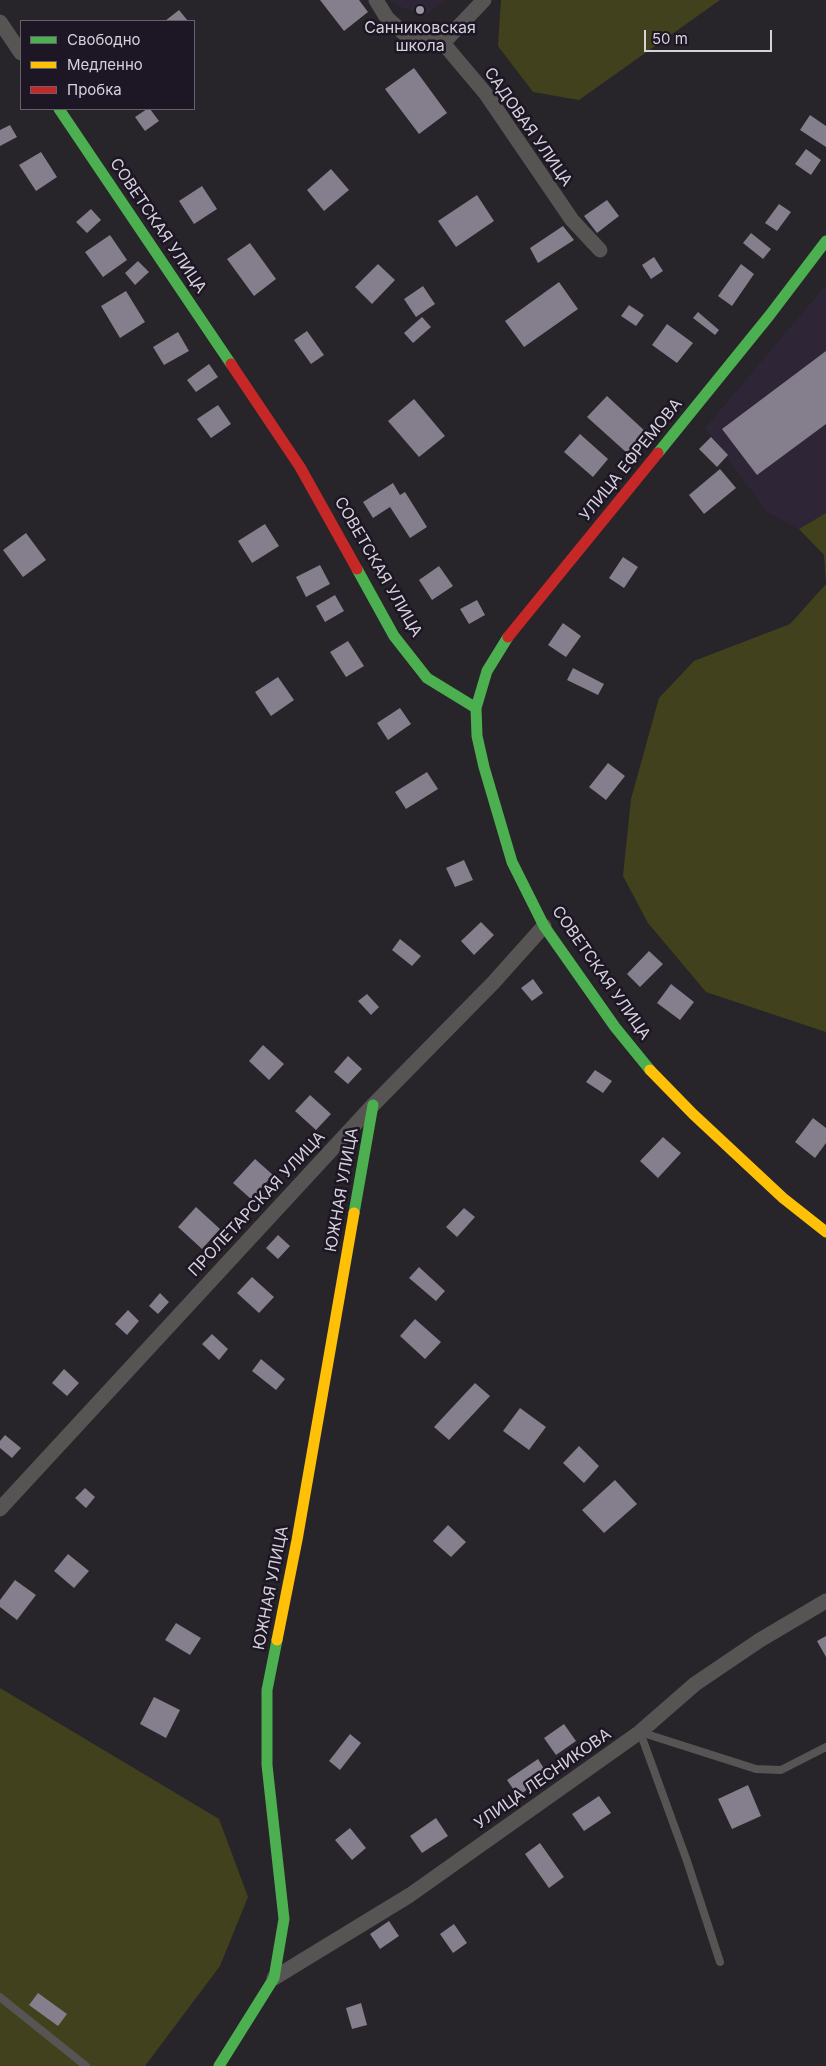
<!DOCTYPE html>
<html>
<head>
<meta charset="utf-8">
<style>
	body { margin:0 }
	#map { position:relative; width:826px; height:2066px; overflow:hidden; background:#27242a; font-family:Inter,sans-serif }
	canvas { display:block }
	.legend { position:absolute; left:20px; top:20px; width:175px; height:90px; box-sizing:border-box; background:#1d1624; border:1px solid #67616d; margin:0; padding:6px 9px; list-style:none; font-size:15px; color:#d6d1db }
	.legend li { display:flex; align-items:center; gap:10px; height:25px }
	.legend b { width:25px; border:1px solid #67616d }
	.scale { position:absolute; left:644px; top:30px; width:128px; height:22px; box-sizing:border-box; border:2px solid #d6d1db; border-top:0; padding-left:6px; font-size:15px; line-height:18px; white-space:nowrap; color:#d6d1db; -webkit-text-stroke:4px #1d1624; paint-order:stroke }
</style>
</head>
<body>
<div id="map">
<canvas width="826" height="2066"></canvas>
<ul class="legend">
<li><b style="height:6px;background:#4caf50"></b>Свободно</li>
<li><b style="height:6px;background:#ffc107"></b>Медленно</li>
<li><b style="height:6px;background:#c62828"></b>Пробка</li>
</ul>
<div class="scale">50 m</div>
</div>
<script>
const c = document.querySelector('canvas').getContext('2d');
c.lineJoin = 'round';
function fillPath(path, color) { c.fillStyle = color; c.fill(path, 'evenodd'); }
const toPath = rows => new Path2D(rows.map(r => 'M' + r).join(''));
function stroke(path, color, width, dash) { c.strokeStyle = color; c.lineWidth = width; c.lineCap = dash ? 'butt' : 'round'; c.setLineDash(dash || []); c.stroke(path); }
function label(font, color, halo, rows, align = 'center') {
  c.font = font + ' Inter,sans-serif'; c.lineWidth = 5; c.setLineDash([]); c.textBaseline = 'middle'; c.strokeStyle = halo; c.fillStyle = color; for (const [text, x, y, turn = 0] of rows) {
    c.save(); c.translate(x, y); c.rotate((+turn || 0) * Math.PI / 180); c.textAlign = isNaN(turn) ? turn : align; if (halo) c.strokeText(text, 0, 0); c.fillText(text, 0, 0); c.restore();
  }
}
const built = toPath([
	[389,0,446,0,425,16,391,3],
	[826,285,826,513,799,529,768,513,705,428]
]);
const green = toPath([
	[501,0,720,0,579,100,533,92,498,46],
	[826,513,826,1032,706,992,648,923,623,876,631,799,659,698,694,661,790,624,826,584,824,555,799,529],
	[0,1688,219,1819,248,1897,220,1966,145,2066,0,2066]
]);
const building = toPath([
	[320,0,359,0,368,12,344,31],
	[179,10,188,21,165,21],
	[414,68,447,113,419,134,385,89],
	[147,109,150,109,159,121,145,131,135,117],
	[810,115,826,126,826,147,800,130],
	[10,125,17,137,0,146,0,130],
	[806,149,821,160,811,175,795,164],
	[41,152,57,177,36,191,19,165],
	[331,169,349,190,324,211,307,190],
	[202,186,217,209,194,224,179,201],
	[477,195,494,221,456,247,438,221],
	[607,200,619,216,597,233,584,216],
	[779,204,791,212,777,231,765,223],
	[91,209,101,220,87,233,76,222],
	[563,226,574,240,538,263,530,248],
	[751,233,771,249,763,259,743,243],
	[110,235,127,260,103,277,85,252],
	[250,243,276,279,254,296,227,259],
	[654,257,663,271,651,279,642,265],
	[138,261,149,272,135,285,125,273],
	[378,264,395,280,372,304,355,287],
	[741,264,754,274,732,306,718,296],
	[559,282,578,309,524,347,505,321],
	[423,286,435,304,416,317,404,299],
	[126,291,145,322,120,338,101,306],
	[629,305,644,315,636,326,621,316],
	[698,312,719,330,715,335,693,318],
	[422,317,431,327,413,343,404,333],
	[667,324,693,343,677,363,652,345],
	[307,331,324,355,311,364,294,340],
	[178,332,189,351,164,365,153,347],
	[826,351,826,424,757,475,722,429],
	[209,364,218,377,196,392,187,380],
	[607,396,646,432,627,453,587,417],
	[414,399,445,436,419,457,388,421],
	[218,405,231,424,211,438,197,419],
	[580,434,608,459,593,477,564,452],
	[711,437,728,455,717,467,699,449],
	[720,469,736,488,704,514,689,495],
	[393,483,400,495,405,492,427,527,410,538,390,507,373,518,363,502],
	[265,524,279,546,252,563,238,541],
	[26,533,46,560,23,577,3,550],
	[623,557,638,567,624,588,609,578],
	[320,565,330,584,306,597,296,577],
	[439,566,453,586,432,600,419,580],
	[335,595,344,611,325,622,316,606],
	[477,600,485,615,469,624,460,609],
	[563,623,581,636,566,657,548,645],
	[348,641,364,666,346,677,330,652],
	[573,668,604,684,598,695,567,680],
	[278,677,294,700,271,716,255,692],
	[400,708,411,724,388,740,377,723],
	[608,763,625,776,606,800,589,787],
	[427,772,438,789,406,809,395,792],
	[464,860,473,880,455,887,446,868],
	[481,922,494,935,474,955,461,941],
	[400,939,421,956,412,966,392,950],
	[649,951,663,964,640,987,627,974],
	[533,979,543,993,532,1001,521,988],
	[671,984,694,1002,680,1020,657,1003],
	[367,994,379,1007,371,1015,358,1001],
	[263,1045,284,1064,269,1080,249,1061],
	[348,1056,362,1069,348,1084,334,1072],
	[595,1070,612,1081,603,1093,586,1082],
	[310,1095,331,1114,316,1130,295,1111],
	[813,1118,826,1128,826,1143,815,1158,795,1142],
	[663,1137,681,1153,658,1178,640,1161],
	[255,1159,273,1175,251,1199,233,1183],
	[196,1207,220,1229,202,1249,178,1227],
	[464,1208,475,1217,457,1237,446,1227],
	[278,1235,290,1246,278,1259,266,1248],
	[419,1267,445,1291,436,1301,409,1278],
	[252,1277,274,1297,259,1313,237,1293],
	[160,1293,169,1302,158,1314,149,1306],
	[128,1310,139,1321,127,1335,115,1324],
	[415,1319,441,1342,425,1359,400,1336],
	[212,1334,228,1349,219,1360,202,1344],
	[261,1359,285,1379,276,1390,252,1371],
	[64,1369,79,1383,67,1396,52,1383],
	[475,1383,490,1396,449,1440,434,1427],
	[520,1408,546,1427,529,1450,503,1431],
	[5,1435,21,1448,12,1458,0,1448,0,1441],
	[579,1446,599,1466,584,1483,563,1463],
	[615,1480,637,1504,604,1533,582,1510],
	[85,1488,95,1497,86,1508,75,1498],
	[448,1525,466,1542,451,1557,433,1541],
	[68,1554,89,1571,74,1588,54,1571],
	[15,1580,36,1595,17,1620,0,1607,0,1600],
	[176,1623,201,1638,190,1655,165,1640],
	[826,1636,826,1657,817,1641],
	[154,1697,180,1710,166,1738,140,1724],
	[564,1724,576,1741,556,1755,544,1738],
	[350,1734,361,1743,340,1770,329,1761],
	[538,1759,548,1775,518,1796,507,1780],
	[748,1785,761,1816,732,1829,718,1799],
	[599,1796,611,1813,584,1831,572,1814],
	[436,1818,448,1836,422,1853,410,1836],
	[350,1828,366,1848,352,1860,335,1840],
	[540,1843,564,1877,549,1888,525,1854],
	[389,1921,399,1936,380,1949,370,1934],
	[454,1924,467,1943,453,1953,440,1934],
	[38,1993,67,2014,58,2026,29,2005],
	[361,2003,367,2025,352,2029,346,2008]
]);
const lane = toPath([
	[640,1732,687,1861,720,1962],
	[640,1732,756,1769,781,1770,826,1747],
	[0,1997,86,2066]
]);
const street = toPath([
	[376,0,387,18,408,37,443,43,486,94,572,220,600,250],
	[0,22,21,53],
	[443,43,484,0],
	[0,1509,373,1105,493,983,544,926],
	[274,1978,410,1895,640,1732,695,1684,760,1640,826,1601]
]);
const fast = toPath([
	[59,109,231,364],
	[658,453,769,316,826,241],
	[357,569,394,636,427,678,476,708],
	[508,637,487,671,476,708,477,736,484,767,512,862,544,926,615,1027,650,1070],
	[354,1213,373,1105],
	[219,2066,274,1978,284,1919,267,1765,267,1690,277,1640]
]);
const slow = toPath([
	[650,1070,693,1114,783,1198,826,1232],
	[277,1640,297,1540,354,1213]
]);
const jam = toPath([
	[231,364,300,467,357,569],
	[508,637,658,453]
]);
const markers = [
	[420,10,5,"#99949d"]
];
const poiNames = [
	["Санниковская",420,28],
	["школа",420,46]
];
const streetNames = [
	["САДОВАЯ УЛИЦА",528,127,55],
	["СОВЕТСКАЯ УЛИЦА",158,226,56],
	["УЛИЦА ЕФРЕМОВА",631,460,-51],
	["СОВЕТСКАЯ УЛИЦА",378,567,60],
	["СОВЕТСКАЯ УЛИЦА",601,973,55],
	["ЮЖНАЯ УЛИЦА",342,1190,-80],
	["ПРОЛЕТАРСКАЯ УЛИЦА",257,1204,-47],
	["ЮЖНАЯ УЛИЦА",271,1588,-79],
	["УЛИЦА ЛЕСНИКОВА",543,1779,-35]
];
fillPath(built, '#2e2537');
fillPath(green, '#41421d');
fillPath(building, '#857e8c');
stroke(lane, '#575454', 8);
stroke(street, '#575454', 15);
stroke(fast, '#4caf50', 11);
stroke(slow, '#ffc107', 11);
stroke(jam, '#c62828', 11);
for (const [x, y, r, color] of markers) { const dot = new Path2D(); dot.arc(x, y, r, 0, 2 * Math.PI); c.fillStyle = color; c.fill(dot); stroke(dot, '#1d1624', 2); }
label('16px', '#d6d1db', '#1d1624', poiNames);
label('16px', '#d6d1db', '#1d1624', streetNames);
</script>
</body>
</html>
